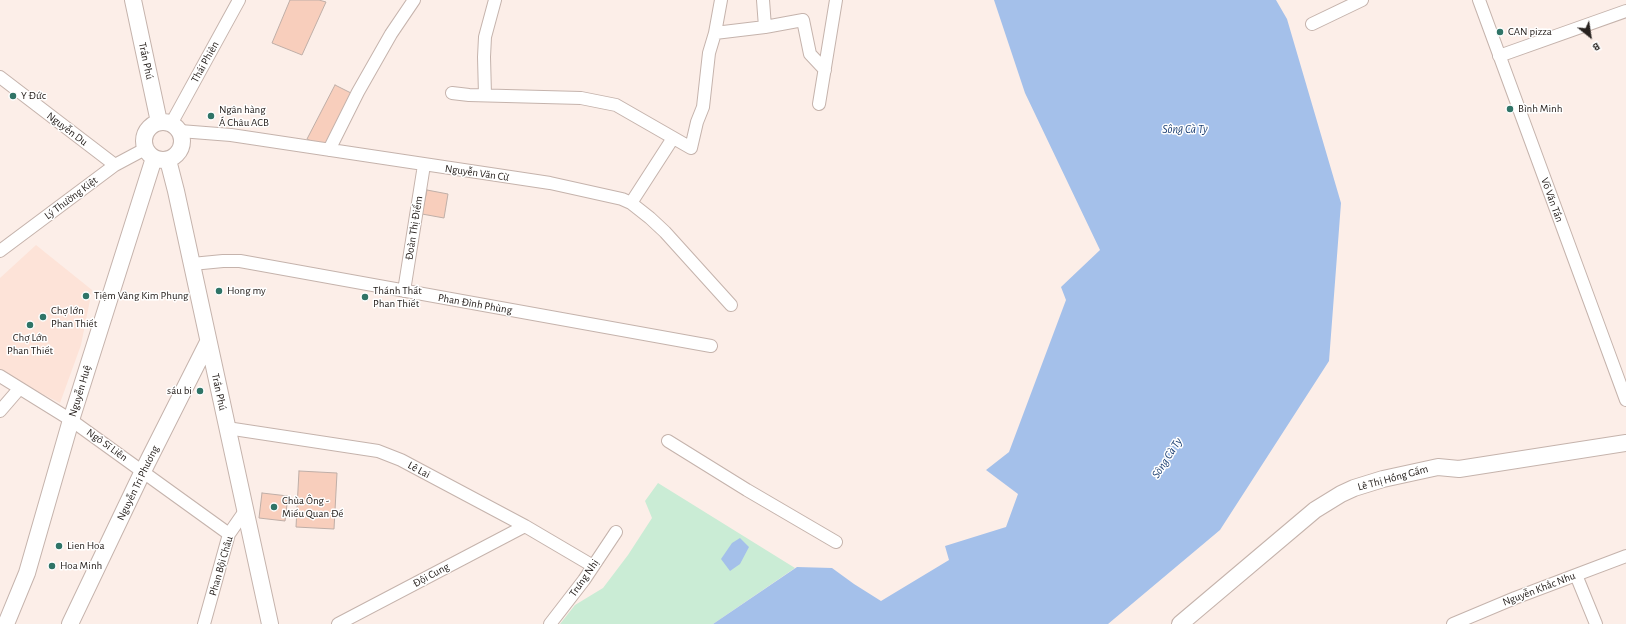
<!DOCTYPE html>
<html>
<head>
<meta charset="utf-8">
<style>
	body { margin:0 }
	#map { position:relative; width:1626px; height:624px; overflow:hidden; background:#fceee8; font-family:"Alegreya Sans",sans-serif }
	canvas { display:block }
	.north { position:absolute; left:1570px; top:16px; width:40px; height:40px; -webkit-text-stroke:3px #fff; paint-order:stroke; rotate:150deg; font-size:11px; font-weight:700; line-height:16px; text-align:center; color:#28221f }
	.north::after { content:''; display:block; margin:auto; width:14px; height:18px; background:#28221f; clip-path:polygon(50% 0,100% 100%,50% 72%,0 100%) }
</style>
</head>
<body>
<div id="map">
<canvas width="1626" height="624"></canvas>
<div class="north">B</div>
</div>
<script>
const c = document.querySelector('canvas').getContext('2d');
c.lineJoin = 'round';
function fillPath(path, color) { c.fillStyle = color; c.fill(path, 'evenodd'); }
const toPath = rows => new Path2D(rows.map(r => 'M' + r).join(''));
function stroke(path, color, width, dash) { c.strokeStyle = color; c.lineWidth = width; c.lineCap = dash ? 'butt' : 'round'; c.setLineDash(dash || []); c.stroke(path); }
function label(font, color, halo, rows, align = 'center') {
  c.font = font + ' "Alegreya Sans",sans-serif'; c.lineWidth = 3; c.setLineDash([]); c.textBaseline = 'middle'; c.strokeStyle = halo; c.fillStyle = color; for (const [text, x, y, turn = 0] of rows) {
    c.save(); c.translate(x, y); c.rotate((+turn || 0) * Math.PI / 180); c.textAlign = isNaN(turn) ? turn : align; if (halo) c.strokeText(text, 0, 0); c.fillText(text, 0, 0); c.restore();
  }
}
const built = toPath([
	[36,245,92,290,81,345,60,403,0,372,0,278]
]);
const green = toPath([
	[658,483,795,568,713,624,560,624,575,605,603,588,628,555,652,518,645,501]
]);
const water = toPath([
	[994,0,1276,0,1287,19,1341,203,1329,361,1220,530,1108,624,713,624,797,567,832,568,854,584,881,601,949,560,945,546,1006,527,1018,494,986,470,1009,452,1066,300,1061,287,1100,250,1025,93],
	[740,538,749,547,740,564,730,571,721,559,732,543]
]);
const building = toPath([
	[290,0,319,0,326,2,302,55,272,43,290,0],
	[335,85,351,93,324,148,307,139,335,85],
	[427,190,448,194,444,218,422,214,427,190],
	[299,471,337,473,334,529,296,527,299,471],
	[262,493,288,496,285,521,259,518,262,493]
]);
const street = toPath([
	[763,0,765,27],
	[1479,0,1626,400],
	[1312,24,1362,0],
	[715,33,721,0],
	[1499,56,1626,11],
	[0,77,115,165],
	[452,93,469,95,581,98,616,105,691,148,697,122,703,107,709,53,715,33,765,27,803,20,810,54,825,70],
	[485,95,484,57,485,37,495,0],
	[819,104,836,0],
	[171,124,239,0],
	[180,131,231,135,550,183,622,199,631,203,650,218,665,232,731,305],
	[329,150,358,92,391,34,414,0],
	[631,203,673,138],
	[0,251,115,165,145,149],
	[192,264,223,261,240,261,711,346],
	[404,291,424,165],
	[0,376,71,420,229,534],
	[0,411,19,389],
	[227,428,378,451,401,460,525,526,593,566],
	[668,441,747,490,836,542],
	[1576,575,1596,624],
	[204,624,229,534,245,511],
	[338,624,525,526],
	[550,624,584,580,616,532],
	[1453,624,1515,598,1626,556]
]);
const secondary = toPath([
	[133,0,159,122],
	'144 141a19 19 0 1 1 38 0a19 19 0 1 1-38 0Z',
	[168,160,176,191,270,624],
	[6,624,27,573,71,420,154,158],
	[70,624,143,471,208,342],
	[1180,624,1315,510,1341,494,1354,488,1383,479,1438,467,1459,469,1626,443]
]);
const markers = [
	[1500,32,4,"#2f7467"],
	[13,96,4,"#2f7467"],
	[1510,109,4,"#2f7467"],
	[211,116,4,"#2f7467"],
	[219,291,4,"#2f7467"],
	[86,296,4,"#2f7467"],
	[365,297,4,"#2f7467"],
	[43,317,4,"#2f7467"],
	[30,325,4,"#2f7467"],
	[200,391,4,"#2f7467"],
	[274,507,4,"#2f7467"],
	[59,546,4,"#2f7467"],
	[52,566,4,"#2f7467"]
];
const poiNames = [
	["CAN pizza",1508,32],
	["Y Đức",21,96],
	["Bình Minh",1518,109],
	["Ngân hàng",219,110],
	["Á Châu ACB",219,123],
	["Hong my",227,291],
	["Thánh Thất",373,291],
	["Phan Thiết",373,304],
	["Tiệm Vàng Kim Phụng",94,296],
	["Chợ lớn",51,311],
	["Phan Thiết",51,324],
	["Chợ Lớn",30,338,"center"],
	["Phan Thiết",30,351,"center"],
	["sáu bi",192,391,"right"],
	["Chùa Ông -",282,501],
	["Miếu Quan Đế",282,514],
	["Lien Hoa",67,546],
	["Hoa Minh",60,566]
];
const streetNames = [
	["Trần Phú",146,61,78],
	["Thái Phiên",205,62,-61],
	["Nguyễn Du",67,129,37],
	["Nguyễn Văn Cừ",477,173,8],
	["Lý Thường Kiệt",71,198,-37],
	["Võ Văn Tần",1552,200,70],
	["Đoàn Thị Điểm",414,228,-81],
	["Phan Đình Phùng",475,304,10],
	["Nguyễn Huệ",80,391,-73],
	["Trần Phú",219,392,78],
	["Ngô Sĩ Liên",107,445,36],
	["Lê Lai",419,470,28],
	["Lê Thị Hồng Gấm",1393,478,-15],
	["Nguyễn Tri Phương",138,483,-64],
	["Phan Bội Châu",221,566,-74],
	["Đội Cung",431,575,-28],
	["Trưng Nhị",584,578,-55],
	["Nguyễn Khắc Nhu",1539,589,-21]
];
const waterNames = [
	["Sông Cà Ty",1185,129],
	["Sông Cà Ty",1167,458,-57]
];
fillPath(built, '#fde3d8');
fillPath(green, '#caecd5');
fillPath(water, '#a4c0ea');
fillPath(building, '#f8cebc');
stroke(building, '#bfaea7', 1);
stroke(street, '#c5b3ac', 14);
stroke(secondary, '#c5b3ac', 18);
stroke(street, '#fff', 12);
stroke(secondary, '#fff', 16);
for (const [x, y, r, color] of markers) { const dot = new Path2D(); dot.arc(x, y, r, 0, 2 * Math.PI); c.fillStyle = color; c.fill(dot); stroke(dot, '#fff', 1.5); }
label('11px', '#28221f', '#fff', poiNames, 'left');
label('11px', '#28221f', '#fff', streetNames);
label('italic 12px', '#1d4073', '#fff', waterNames);
</script>
</body>
</html>
